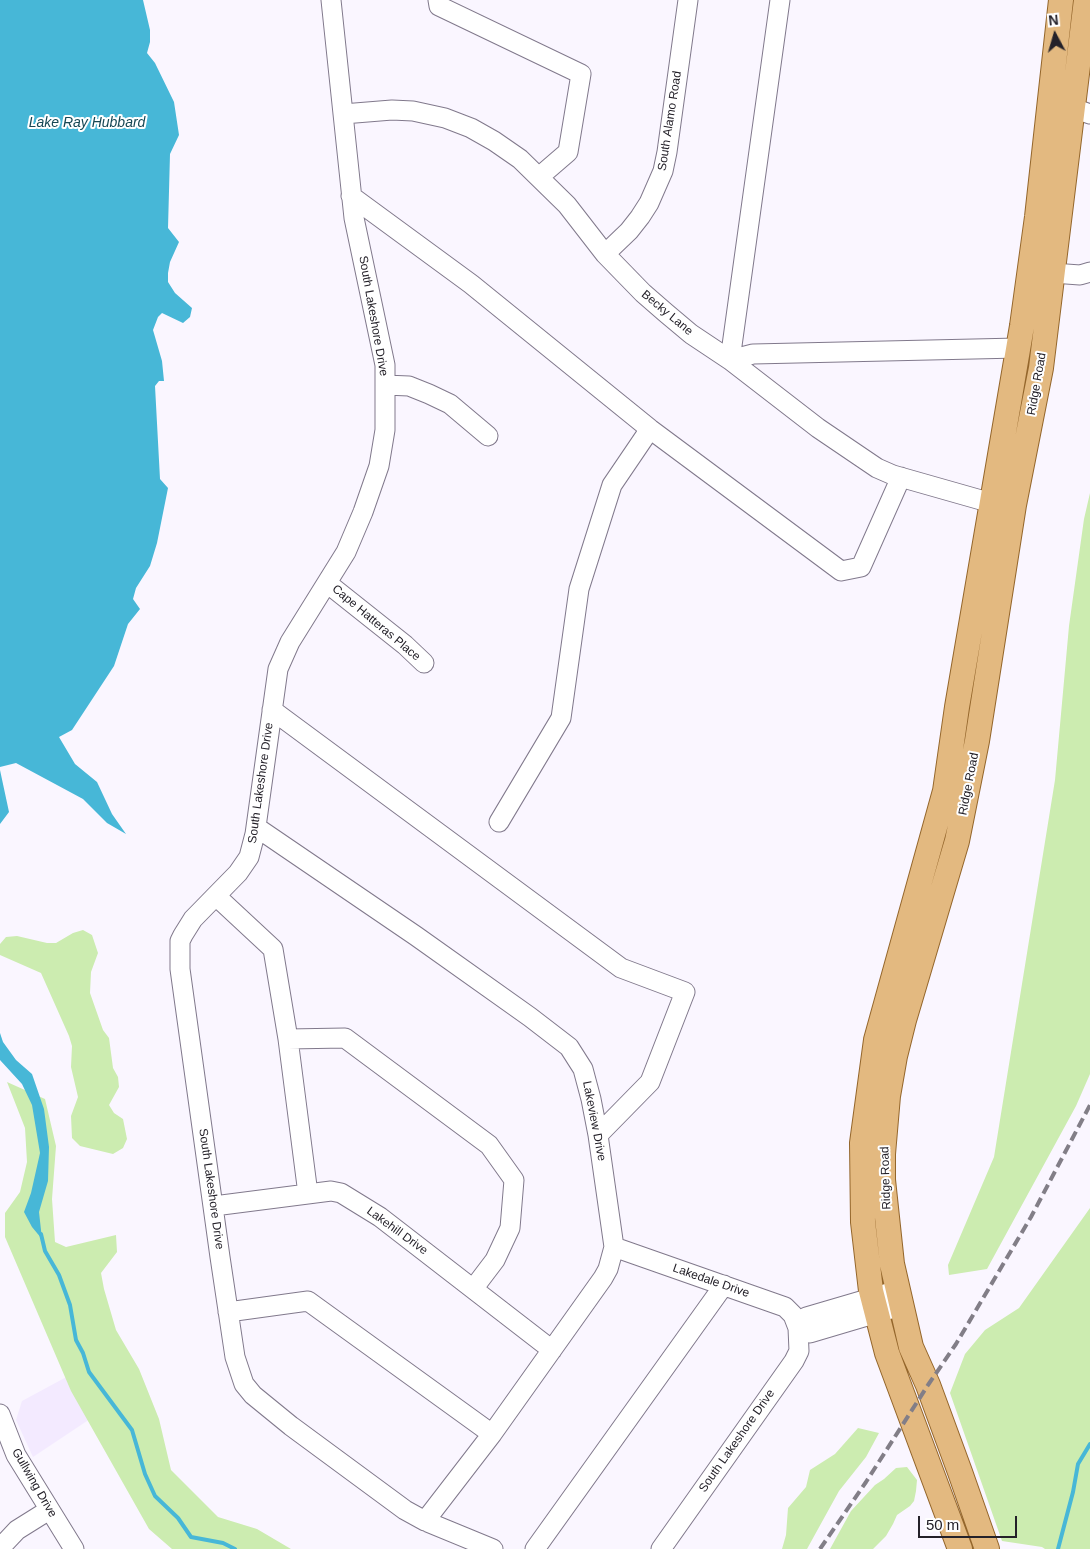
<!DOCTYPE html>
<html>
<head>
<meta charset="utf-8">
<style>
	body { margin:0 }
	#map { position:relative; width:1090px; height:1549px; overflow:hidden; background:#faf6ff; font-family:Helvetica,sans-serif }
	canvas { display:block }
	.north { position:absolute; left:1030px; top:10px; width:50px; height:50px; -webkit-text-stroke:4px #fff; paint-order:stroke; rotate:354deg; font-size:14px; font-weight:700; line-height:20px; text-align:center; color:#242129 }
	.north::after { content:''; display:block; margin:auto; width:18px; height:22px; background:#242129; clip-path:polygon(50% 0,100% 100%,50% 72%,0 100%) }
	.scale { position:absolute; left:918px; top:1516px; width:99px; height:22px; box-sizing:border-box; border:2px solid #242129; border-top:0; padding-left:6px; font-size:15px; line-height:18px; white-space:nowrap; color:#242129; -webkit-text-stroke:4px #fff; paint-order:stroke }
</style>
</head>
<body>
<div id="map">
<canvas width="1090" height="1549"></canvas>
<div class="north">N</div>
<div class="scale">50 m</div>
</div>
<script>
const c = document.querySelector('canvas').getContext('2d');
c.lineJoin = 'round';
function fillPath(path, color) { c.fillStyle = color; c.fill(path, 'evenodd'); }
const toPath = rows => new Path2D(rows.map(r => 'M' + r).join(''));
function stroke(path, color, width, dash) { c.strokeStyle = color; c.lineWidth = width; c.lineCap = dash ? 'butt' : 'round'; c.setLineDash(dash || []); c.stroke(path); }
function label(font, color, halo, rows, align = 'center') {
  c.font = font + ' Helvetica,sans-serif'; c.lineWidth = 4; c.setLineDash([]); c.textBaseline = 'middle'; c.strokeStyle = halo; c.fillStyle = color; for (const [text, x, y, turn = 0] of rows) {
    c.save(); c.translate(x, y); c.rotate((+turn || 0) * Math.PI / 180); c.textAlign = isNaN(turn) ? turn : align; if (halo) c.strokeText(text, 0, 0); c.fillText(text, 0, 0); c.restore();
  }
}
const industrial = toPath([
	[72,1374,93,1417,33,1457,16,1420,22,1401]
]);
const green = toPath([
	[1090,493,1090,1074,1076,1106,987,1269,949,1275,948,1265,994,1157,1055,780,1069,626,1084,519],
	[83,930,92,935,98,953,91,972,90,993,103,1030,109,1038,113,1068,118,1077,119,1087,109,1105,114,1113,123,1119,127,1139,123,1148,113,1154,80,1146,72,1138,71,1116,78,1097,71,1067,72,1046,69,1036,41,973,0,955,0,944,6,937,17,936,47,943,56,943,73,933],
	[7,1082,45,1099,56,1146,52,1199,55,1242,66,1247,116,1235,117,1252,101,1273,104,1289,116,1330,139,1369,159,1419,171,1470,218,1517,257,1529,291,1549,172,1549,149,1529,71,1391,5,1237,5,1213,20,1192,27,1162,25,1128],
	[1090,1208,1090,1549,1045,1549,1042,1547,1002,1541,950,1393,965,1354,985,1330,1019,1308],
	[858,1428,879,1433,866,1457,839,1491,807,1549,782,1549,786,1535,788,1508,806,1487,810,1470,835,1454],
	[907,1467,917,1480,916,1491,914,1501,910,1506,897,1515,893,1524,886,1536,873,1549,830,1549,851,1511,875,1485,884,1479,896,1468]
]);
const water = toPath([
	[0,0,143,0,150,30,150,42,147,53,155,63,174,102,179,135,170,154,168,228,179,242,170,262,168,273,168,282,175,293,192,308,190,317,183,323,162,313,158,317,153,330,162,361,164,381,159,381,155,386,160,479,168,488,157,543,150,566,136,588,133,599,140,609,128,624,114,666,72,730,59,737,75,764,97,782,112,814,126,834,107,823,83,799,16,763,0,767],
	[0,770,9,812,0,824],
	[0,1033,3,1042,16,1060,32,1074,44,1109,49,1147,48,1181,39,1212,42,1239,32,1227,24,1212,31,1193,40,1153,32,1105,22,1084,0,1060]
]);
const stream = toPath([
	[41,1234,45,1251,59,1275,70,1305,76,1340,83,1353,89,1372,132,1430,145,1474,155,1496,178,1518,191,1537,223,1543,235,1549],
	[1058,1549,1073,1492,1078,1464,1090,1444]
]);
const minor = toPath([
	[331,0,354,218,385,365,385,430,379,466,363,512,346,552,290,642,278,669,255,834,249,857,238,873,193,919,183,935,180,941,180,969,220,1257,235,1357,244,1384,253,1395,291,1426,405,1510,425,1521,493,1549],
	[438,0,439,6,581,74,568,152,539,177],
	[780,0,730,360,753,354,1018,348],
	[1073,108,1090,114],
	[343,114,392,110,413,111,445,118,471,128,494,141,520,159,567,205,605,254,643,293,666,313,691,334,730,360,818,428,877,468,893,475,981,500,1005,504],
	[351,196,471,284,650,429,841,571,861,567,901,477],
	[605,254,629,231,640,217,649,203,663,171,667,152,688,0],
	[1039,272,1080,275,1090,272],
	[385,385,409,386,429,394,450,404,488,436],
	[327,583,405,645,424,663],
	[272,710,621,968,685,992,650,1082,598,1135],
	[499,822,561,718,579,589,612,485,650,429],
	[256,827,416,936,530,1017,569,1047,583,1069,591,1099,598,1135,614,1247,608,1269,603,1278,492,1434,425,1521],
	[216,896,273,949,288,1039,308,1194],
	[288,1039,345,1038,489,1145,514,1180,510,1228,495,1260,473,1289],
	[214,1206,331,1191,341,1193,380,1217,552,1350],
	[614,1247,785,1307,793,1315,798,1328,799,1351,794,1361,661,1549],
	[228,1312,308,1301,492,1434],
	[798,1328,806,1317,898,1290],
	[798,1328,810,1333,901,1306],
	[0,1414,16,1455,74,1549],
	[0,1548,17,1530,49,1510],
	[535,1549,724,1285]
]);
const major = toPath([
	[960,1549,887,1353,871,1291,863,1222,862,1143,876,1040,945,791,957,707,1022,326,1037,217,1061,0],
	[987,1549,960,1472,928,1385,911,1347,892,1264,883,1180,883,1154,888,1096,895,1056,904,1020,957,841,977,741,1014,505,1041,368,1086,0]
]);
const rail = toPath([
	[820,1549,866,1482,928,1385,956,1344,1031,1217,1090,1105]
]);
const streetNames = [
	["South Alamo Road",670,121,-81],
	["Becky Lane",667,313,40],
	["South Lakeshore Drive",373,316,80],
	["Ridge Road",1037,384,-80],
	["Cape Hatteras Place",376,623,40],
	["South Lakeshore Drive",261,783,-82],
	["Ridge Road",969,784,-79],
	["Lakeview Drive",594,1121,79],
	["Ridge Road",886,1178,-92],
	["South Lakeshore Drive",211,1189,82],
	["Lakehill Drive",397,1231,36],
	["Lakedale Drive",711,1281,19],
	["South Lakeshore Drive",737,1441,-55],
	["Gullwing Drive",34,1483,60]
];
const waterNames = [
	["Lake Ray Hubbard",87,123]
];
fillPath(industrial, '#f3eaff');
fillPath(green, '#ccecb0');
fillPath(water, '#47b7d7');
stroke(stream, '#47b7d7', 4);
stroke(minor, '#81798c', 21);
stroke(major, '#94662b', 26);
stroke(minor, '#fff', 19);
stroke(major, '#e3b980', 24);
stroke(rail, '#827e87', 4, [10, 5]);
label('12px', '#242129', '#fff', streetNames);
label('italic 14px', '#174855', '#fff', waterNames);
</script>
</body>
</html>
